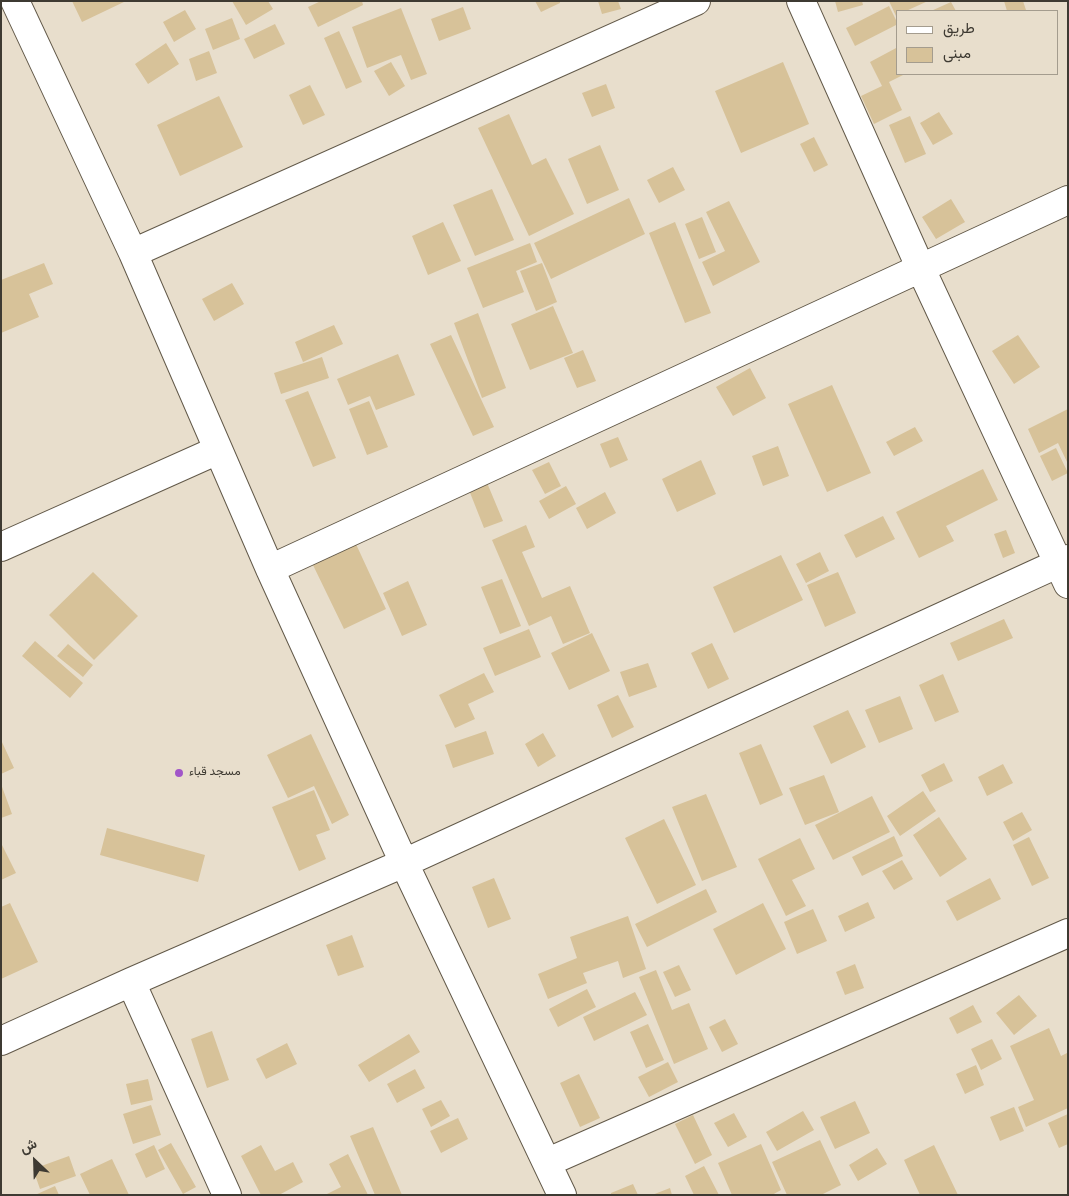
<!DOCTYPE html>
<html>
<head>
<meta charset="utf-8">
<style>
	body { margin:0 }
	#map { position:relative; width:1069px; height:1196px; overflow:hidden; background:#e8decc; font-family:Overpass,Vazirmatn,sans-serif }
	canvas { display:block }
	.frame { position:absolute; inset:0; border:2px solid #3e3a32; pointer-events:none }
	.legend { position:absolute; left:896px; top:10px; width:162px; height:65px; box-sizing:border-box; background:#e8decc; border:1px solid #a49c8e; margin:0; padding:6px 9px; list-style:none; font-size:15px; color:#3e3a32 }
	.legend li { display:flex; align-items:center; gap:10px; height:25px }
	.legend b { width:25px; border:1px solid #a49c8e }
	.north { position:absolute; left:10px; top:1136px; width:50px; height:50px; -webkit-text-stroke:4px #e8decc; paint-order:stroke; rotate:336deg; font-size:14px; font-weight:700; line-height:20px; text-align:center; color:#3e3a32 }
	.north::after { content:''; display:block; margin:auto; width:18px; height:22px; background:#3e3a32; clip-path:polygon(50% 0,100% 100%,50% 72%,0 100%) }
</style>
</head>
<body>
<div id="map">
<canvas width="1069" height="1196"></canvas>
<div class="frame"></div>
<ul class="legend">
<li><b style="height:6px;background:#fff"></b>طريق</li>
<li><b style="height:14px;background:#d7c299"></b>مبنى</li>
</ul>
<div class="north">ش</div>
</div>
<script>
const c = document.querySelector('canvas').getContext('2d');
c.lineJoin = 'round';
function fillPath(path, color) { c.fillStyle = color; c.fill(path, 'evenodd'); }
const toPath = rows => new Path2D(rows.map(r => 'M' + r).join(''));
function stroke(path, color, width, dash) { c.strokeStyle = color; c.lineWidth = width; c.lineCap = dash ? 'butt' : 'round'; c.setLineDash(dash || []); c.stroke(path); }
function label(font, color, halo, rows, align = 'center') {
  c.font = font + ' Overpass,Vazirmatn,sans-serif'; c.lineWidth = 4; c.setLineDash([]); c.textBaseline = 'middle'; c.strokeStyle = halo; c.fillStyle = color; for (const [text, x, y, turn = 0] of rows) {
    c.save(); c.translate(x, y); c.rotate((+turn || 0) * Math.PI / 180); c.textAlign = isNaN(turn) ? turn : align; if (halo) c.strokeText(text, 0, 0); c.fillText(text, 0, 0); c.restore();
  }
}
const building = toPath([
	[72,1,126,1,82,22],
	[232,1,268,1,273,9,246,25],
	[321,1,362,1,363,5,318,27,308,7],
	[535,1,560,1,560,3,541,12],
	[598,1,618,1,621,9,602,14],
	[835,1,862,1,863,5,838,12],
	[889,1,928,1,906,11,898,11,898,15,896,16],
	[1004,1,1023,1,1026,10,1007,11],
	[951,2,956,11,931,11],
	[889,6,898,24,855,46,846,28],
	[463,7,471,29,439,41,431,19],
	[401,8,427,74,411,80,401,55,367,68,352,27],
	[185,10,196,29,174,42,163,22],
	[232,18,240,39,213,50,205,29],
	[275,24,285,44,254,59,244,39],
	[339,31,362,82,346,89,324,38],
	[166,43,179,64,148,84,135,64],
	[898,47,898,74,905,74,889,82,902,110,874,124,861,96,882,86,870,62],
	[209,51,217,73,196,81,189,59],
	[391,62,405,86,389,96,374,71],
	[783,62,809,124,741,153,715,91],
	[606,84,615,108,592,117,582,93],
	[310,85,325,115,303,125,289,95],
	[219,96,243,147,180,176,157,125],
	[939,112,953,134,933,145,920,123],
	[509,114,532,165,546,158,574,214,529,236,478,128],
	[910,116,926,154,905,163,889,125],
	[814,137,828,165,814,172,800,144],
	[600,145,619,190,587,204,568,159],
	[673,167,685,190,659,203,647,180],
	[492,189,514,240,475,256,453,205],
	[629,198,645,234,551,279,534,243],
	[951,199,965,222,936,239,922,217],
	[729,201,760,262,713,286,702,262,725,251,706,212],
	[702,217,716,252,699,259,685,224],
	[443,222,461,261,428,275,412,236],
	[675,222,711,313,685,323,649,233],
	[530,243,537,262,516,271,524,292,483,308,467,268],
	[44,263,53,284,29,294,39,317,1,333,1,280],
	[542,263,557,302,536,311,520,271],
	[232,283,244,304,214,321,202,299],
	[553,306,573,353,530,370,511,324],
	[478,313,506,388,482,398,454,323],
	[334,325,343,344,303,362,295,342],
	[451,335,494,427,473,436,430,344],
	[1018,335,1040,367,1014,384,992,351],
	[583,350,596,381,577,388,564,358],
	[398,354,415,395,376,410,370,396,348,405,337,379],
	[322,357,329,378,281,394,274,373],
	[750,368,766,398,733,416,716,387],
	[832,385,871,473,827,492,788,404],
	[308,391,336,458,313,467,285,400],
	[369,401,388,447,367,455,349,409],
	[1068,409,1068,464,1058,443,1039,453,1028,429],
	[915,427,923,441,894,456,886,442],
	[618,437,628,460,610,468,600,444],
	[778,446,789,476,763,486,752,456],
	[1056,448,1068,473,1052,481,1040,456],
	[701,460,716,494,677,512,662,479],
	[549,462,561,486,545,494,532,470],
	[983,469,998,500,946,526,954,541,919,558,896,512],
	[485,478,503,521,484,528,467,485],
	[566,486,576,504,549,519,539,501],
	[605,492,616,513,587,529,576,508],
	[883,516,895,539,856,558,844,535],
	[526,525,535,547,522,552,542,598,570,586,590,633,563,644,551,616,529,626,492,540],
	[1006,530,1015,553,1003,558,994,534],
	[355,542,386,609,344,629,312,563],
	[820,552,829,571,806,583,796,564],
	[781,555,803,600,734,633,713,587],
	[93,572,138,616,94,660,49,615],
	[838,572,856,613,825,627,807,585],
	[502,579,521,626,500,634,481,587],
	[408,581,427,625,402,636,383,593],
	[1004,619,1013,638,958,661,950,643],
	[529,629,541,657,495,676,483,648],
	[592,633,610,671,569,690,551,653],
	[35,641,83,683,70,698,22,656],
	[712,643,729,679,708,689,691,653],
	[68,644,93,665,83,677,57,656],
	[648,663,657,687,629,697,620,672],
	[484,673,494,692,468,704,475,719,455,728,439,695],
	[943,674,959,712,935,722,919,685],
	[618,695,634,727,612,738,597,705],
	[900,696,913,729,879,743,865,710],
	[848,710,866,747,831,764,813,726],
	[486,731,494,754,453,768,445,745],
	[543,733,556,756,538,767,525,744],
	[311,734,349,815,332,824,314,786,288,798,267,755],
	[1,740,14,768,1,774],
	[761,744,783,795,760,805,739,753],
	[944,763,953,781,930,792,921,775],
	[1003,764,1013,783,987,796,978,777],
	[824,775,839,812,805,825,789,788],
	[1,784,12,814,1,818],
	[314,790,330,830,316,835,326,859,299,871,272,807],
	[923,791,936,811,900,836,887,816],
	[706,794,737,867,702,881,672,807],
	[872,796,890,832,833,860,815,825],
	[1022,812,1032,830,1013,841,1003,822],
	[939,817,967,859,940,877,913,835],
	[664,819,696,885,657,904,625,838],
	[107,828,205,855,198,882,100,855],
	[894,836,903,856,862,876,852,857],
	[1029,837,1049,878,1032,886,1013,845],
	[800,838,815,869,792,880,806,906,786,916,758,859],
	[1,843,16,873,1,880],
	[902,860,913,879,894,890,882,871],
	[494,878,511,919,488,928,472,887],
	[990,878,1001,899,957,921,946,901],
	[706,889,717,912,647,947,635,924],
	[868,902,875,918,845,932,838,916],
	[10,903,38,962,1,979,1,907],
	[763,903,786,949,736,975,713,929],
	[813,909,827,941,797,954,784,922],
	[628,916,646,969,623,978,618,961,583,973,587,983,548,999,538,974,577,958,570,937],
	[352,935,364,967,338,976,326,945],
	[855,964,864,988,845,995,836,972],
	[679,965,691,990,675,997,663,972],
	[656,970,672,1010,689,1003,708,1049,674,1064,639,977],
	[587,989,596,1007,558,1027,549,1009],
	[635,992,647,1015,594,1041,583,1017],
	[1019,995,1037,1016,1014,1035,996,1013],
	[973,1005,982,1022,957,1034,949,1018],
	[725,1019,738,1044,722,1052,709,1027],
	[648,1024,664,1060,646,1068,630,1032],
	[1049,1028,1061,1056,1067,1053,1068,1055,1068,1108,1026,1127,1018,1107,1034,1100,1010,1046],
	[212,1031,229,1080,207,1088,191,1039],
	[409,1034,420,1052,369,1082,358,1065],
	[992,1039,1002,1059,981,1070,971,1049],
	[287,1043,297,1064,266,1079,256,1059],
	[668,1062,678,1082,649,1097,638,1077],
	[976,1065,984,1085,965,1094,956,1074],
	[415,1069,425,1088,397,1103,387,1084],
	[579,1074,600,1118,580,1127,560,1083],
	[148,1079,153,1100,131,1105,126,1084],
	[441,1100,450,1116,431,1127,422,1109],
	[855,1101,870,1133,835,1149,820,1117],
	[151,1105,161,1135,133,1144,123,1114],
	[1014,1107,1024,1131,1000,1141,990,1117],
	[803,1111,814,1130,777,1151,766,1132],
	[734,1113,747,1137,728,1147,714,1123],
	[1068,1114,1068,1144,1059,1148,1048,1123],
	[693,1115,712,1155,695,1164,675,1124],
	[458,1118,468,1139,441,1153,430,1131],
	[373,1127,402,1195,375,1195,350,1136],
	[820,1140,841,1185,821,1195,787,1195,772,1162],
	[171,1143,196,1187,183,1194,158,1150],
	[761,1144,781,1190,772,1195,732,1195,718,1163],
	[154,1145,165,1169,146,1178,135,1154],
	[261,1145,275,1171,293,1162,303,1182,279,1195,261,1195,241,1156],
	[934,1145,958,1195,920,1195,904,1160],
	[877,1148,887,1164,858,1181,849,1165],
	[348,1154,368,1195,325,1195,341,1187,329,1164],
	[69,1156,76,1176,40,1189,33,1169],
	[112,1159,129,1195,90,1195,80,1174],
	[704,1166,719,1195,694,1195,685,1176],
	[633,1184,638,1195,611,1195,611,1193],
	[55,1186,59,1195,35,1195],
	[670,1188,672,1195,652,1195]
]);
const minor = toPath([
	[15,1,133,253,270,569,404,863,562,1195],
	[801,1,921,269,1068,584],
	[133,253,696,1],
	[1,547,218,450],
	[270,569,1068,200],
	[131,982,227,1195],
	[1,1041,131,982,404,863,1068,559],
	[548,1162,1068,933]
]);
const markers = [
	[179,773,5,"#a155c8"]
];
const poiNames = [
	["مسجد قباء",189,773]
];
fillPath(building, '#d7c299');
stroke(minor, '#625949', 30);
stroke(minor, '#fff', 28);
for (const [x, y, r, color] of markers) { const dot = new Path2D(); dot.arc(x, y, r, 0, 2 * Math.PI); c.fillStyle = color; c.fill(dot); stroke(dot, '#e8decc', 2); }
label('12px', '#3e3a32', '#e8decc', poiNames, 'left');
</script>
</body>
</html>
